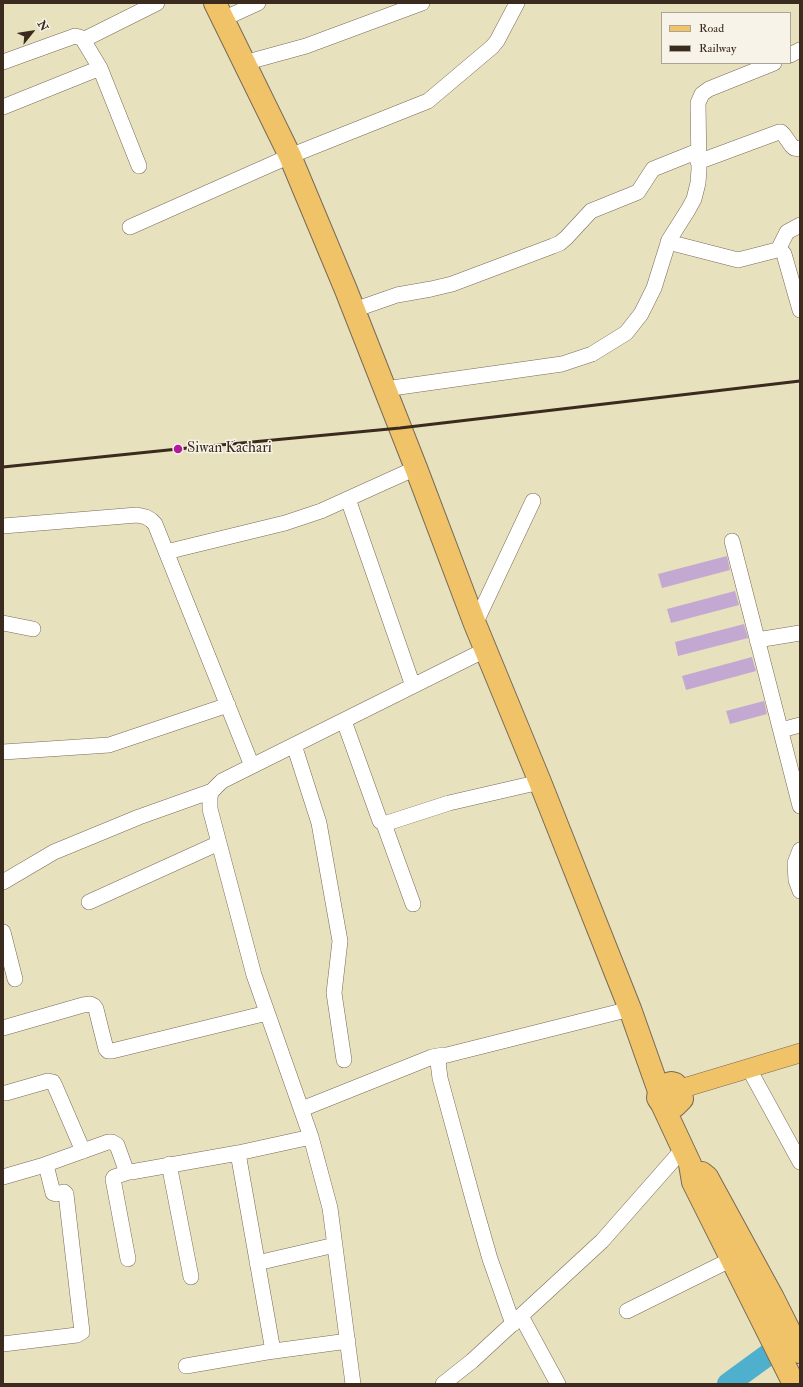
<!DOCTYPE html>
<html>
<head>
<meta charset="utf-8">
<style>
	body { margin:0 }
	#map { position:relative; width:803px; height:1387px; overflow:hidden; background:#e8e1bd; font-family:"IM FELL Double Pica",serif }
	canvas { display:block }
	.frame { position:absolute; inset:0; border:4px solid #3b2a1e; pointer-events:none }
	.legend { position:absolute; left:661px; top:12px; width:130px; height:52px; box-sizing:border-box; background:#f7f3e8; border:1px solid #aca397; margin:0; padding:5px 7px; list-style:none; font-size:12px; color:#3b2a1e }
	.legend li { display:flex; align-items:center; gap:8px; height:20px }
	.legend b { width:20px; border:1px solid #aca397 }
	.north { position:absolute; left:12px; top:12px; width:40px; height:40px; -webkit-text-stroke:3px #f7f3e8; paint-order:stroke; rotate:60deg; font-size:11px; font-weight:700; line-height:16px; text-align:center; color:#3b2a1e }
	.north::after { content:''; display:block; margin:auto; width:14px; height:18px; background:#3b2a1e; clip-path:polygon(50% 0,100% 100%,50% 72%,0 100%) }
</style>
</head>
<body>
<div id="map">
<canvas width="803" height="1387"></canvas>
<div class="frame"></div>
<ul class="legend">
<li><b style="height:5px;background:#f0c369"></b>Road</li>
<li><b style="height:5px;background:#3b2a1e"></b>Railway</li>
</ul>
<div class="north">N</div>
</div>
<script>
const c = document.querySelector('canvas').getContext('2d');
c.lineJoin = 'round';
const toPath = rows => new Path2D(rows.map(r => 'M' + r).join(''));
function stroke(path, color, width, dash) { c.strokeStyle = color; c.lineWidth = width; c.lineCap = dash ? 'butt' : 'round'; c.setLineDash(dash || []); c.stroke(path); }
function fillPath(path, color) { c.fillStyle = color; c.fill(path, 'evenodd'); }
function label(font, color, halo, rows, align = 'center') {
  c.font = font + ' "IM FELL Double Pica",serif'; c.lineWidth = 3; c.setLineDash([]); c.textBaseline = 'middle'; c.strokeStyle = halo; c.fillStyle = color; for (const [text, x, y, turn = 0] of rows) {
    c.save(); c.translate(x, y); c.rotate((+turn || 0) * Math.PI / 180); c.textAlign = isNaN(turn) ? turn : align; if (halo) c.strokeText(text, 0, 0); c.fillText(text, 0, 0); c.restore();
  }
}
const river = toPath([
	[728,1384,791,1338]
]);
const building = toPath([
	[727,556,730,570,662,588,658,574],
	[735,591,739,605,671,623,667,609],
	[744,624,748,638,678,656,675,642],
	[752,657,756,671,686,690,682,676],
	[764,701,767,714,730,724,726,711]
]);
const minor = toPath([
	[223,19,258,3],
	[83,40,157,3],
	[790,55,800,50],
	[3,62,75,36,82,38,100,68,139,166],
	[244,63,306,46,422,3],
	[3,107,100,68],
	[698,162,779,132,781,132,784,135,791,145,794,148,800,149],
	[130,227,290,156,428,101,492,47,497,41,517,3],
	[668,242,738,260,777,250,781,251,784,254,800,310],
	[778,250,787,232,800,225],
	[354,310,397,295,431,289,452,284,553,246,560,243,566,238,591,211,638,192,653,169,698,151],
	[385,389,562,364,592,354,626,333,641,314,654,288,669,240,688,210,694,199,698,183,699,169,698,103,702,94,709,89,774,63],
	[348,499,413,686],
	[3,526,137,515,146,517,151,520,155,524,252,766],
	[732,541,800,806],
	[166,552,285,523,321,511,416,468],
	[3,623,33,629],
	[475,624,533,501],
	[757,640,800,633],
	[344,721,380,821,384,824,449,803,540,782],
	[781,730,800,725],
	[294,745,319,823,340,941,334,993,344,1060],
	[3,752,109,745,228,705],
	[384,824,413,904],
	[800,850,795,863,796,880,800,891],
	[3,882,54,852,139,817,212,791],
	[89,902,219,843],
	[3,932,15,979],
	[3,1028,83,1005,90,1004,94,1006,96,1009,106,1049,108,1051,112,1051,267,1013],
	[749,1069,800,1162],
	[6,1093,48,1081,53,1082,55,1086,83,1151],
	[302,1109,432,1057,443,1055],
	[238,1153,273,1351],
	[169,1164,191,1277],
	[3,1177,41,1166,108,1142,112,1142,117,1145,126,1170,131,1172,238,1153,311,1137],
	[128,1259,113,1179,114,1177,129,1172],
	[257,1263,335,1245],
	[627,1311,732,1259],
	[521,1316,558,1384],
	[513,1324,490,1259,474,1203,440,1078,438,1062,443,1055,447,1055,630,1009],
	[3,1344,77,1335,82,1332,66,1194,64,1192,56,1194,53,1193,46,1165],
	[186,1366,267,1352,348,1341],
	[353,1384,330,1208,311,1137,254,975,210,809,210,796,212,791,222,781,485,650],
	[443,1384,472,1361,602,1241,683,1149]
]);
const major = toPath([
	[680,1089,800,1053]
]);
const highway = toPath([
	[215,3,290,156,346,290,416,468,475,624,540,782,630,1009,659,1091,658,1098,662,1104,671,1107,675,1106,682,1099,680,1089,675,1084,671,1083,664,1085,659,1091],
	[662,1104,690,1164,693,1182,794,1384],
	[702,1173,707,1177,773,1298,800,1352]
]);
const rail = toPath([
	[3,467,178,449,400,428,800,381]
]);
const markers = [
	[178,449,5,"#b5179e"]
];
const poiNames = [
	["Siwan Kachari",187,449]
];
stroke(river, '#4fb0cd', 22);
fillPath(building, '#c3a8d2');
stroke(minor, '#786a56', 16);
stroke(major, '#786a56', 20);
stroke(highway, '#786a56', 24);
stroke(minor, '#fff', 15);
stroke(major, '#f0c369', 19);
stroke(highway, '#f0c369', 22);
stroke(rail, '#3b2a1e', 3);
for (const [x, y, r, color] of markers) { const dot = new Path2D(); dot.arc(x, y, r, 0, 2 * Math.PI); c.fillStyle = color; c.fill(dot); stroke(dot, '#f7f3e8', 1.5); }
label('15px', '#3b2a1e', '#f7f3e8', poiNames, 'left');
</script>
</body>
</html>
